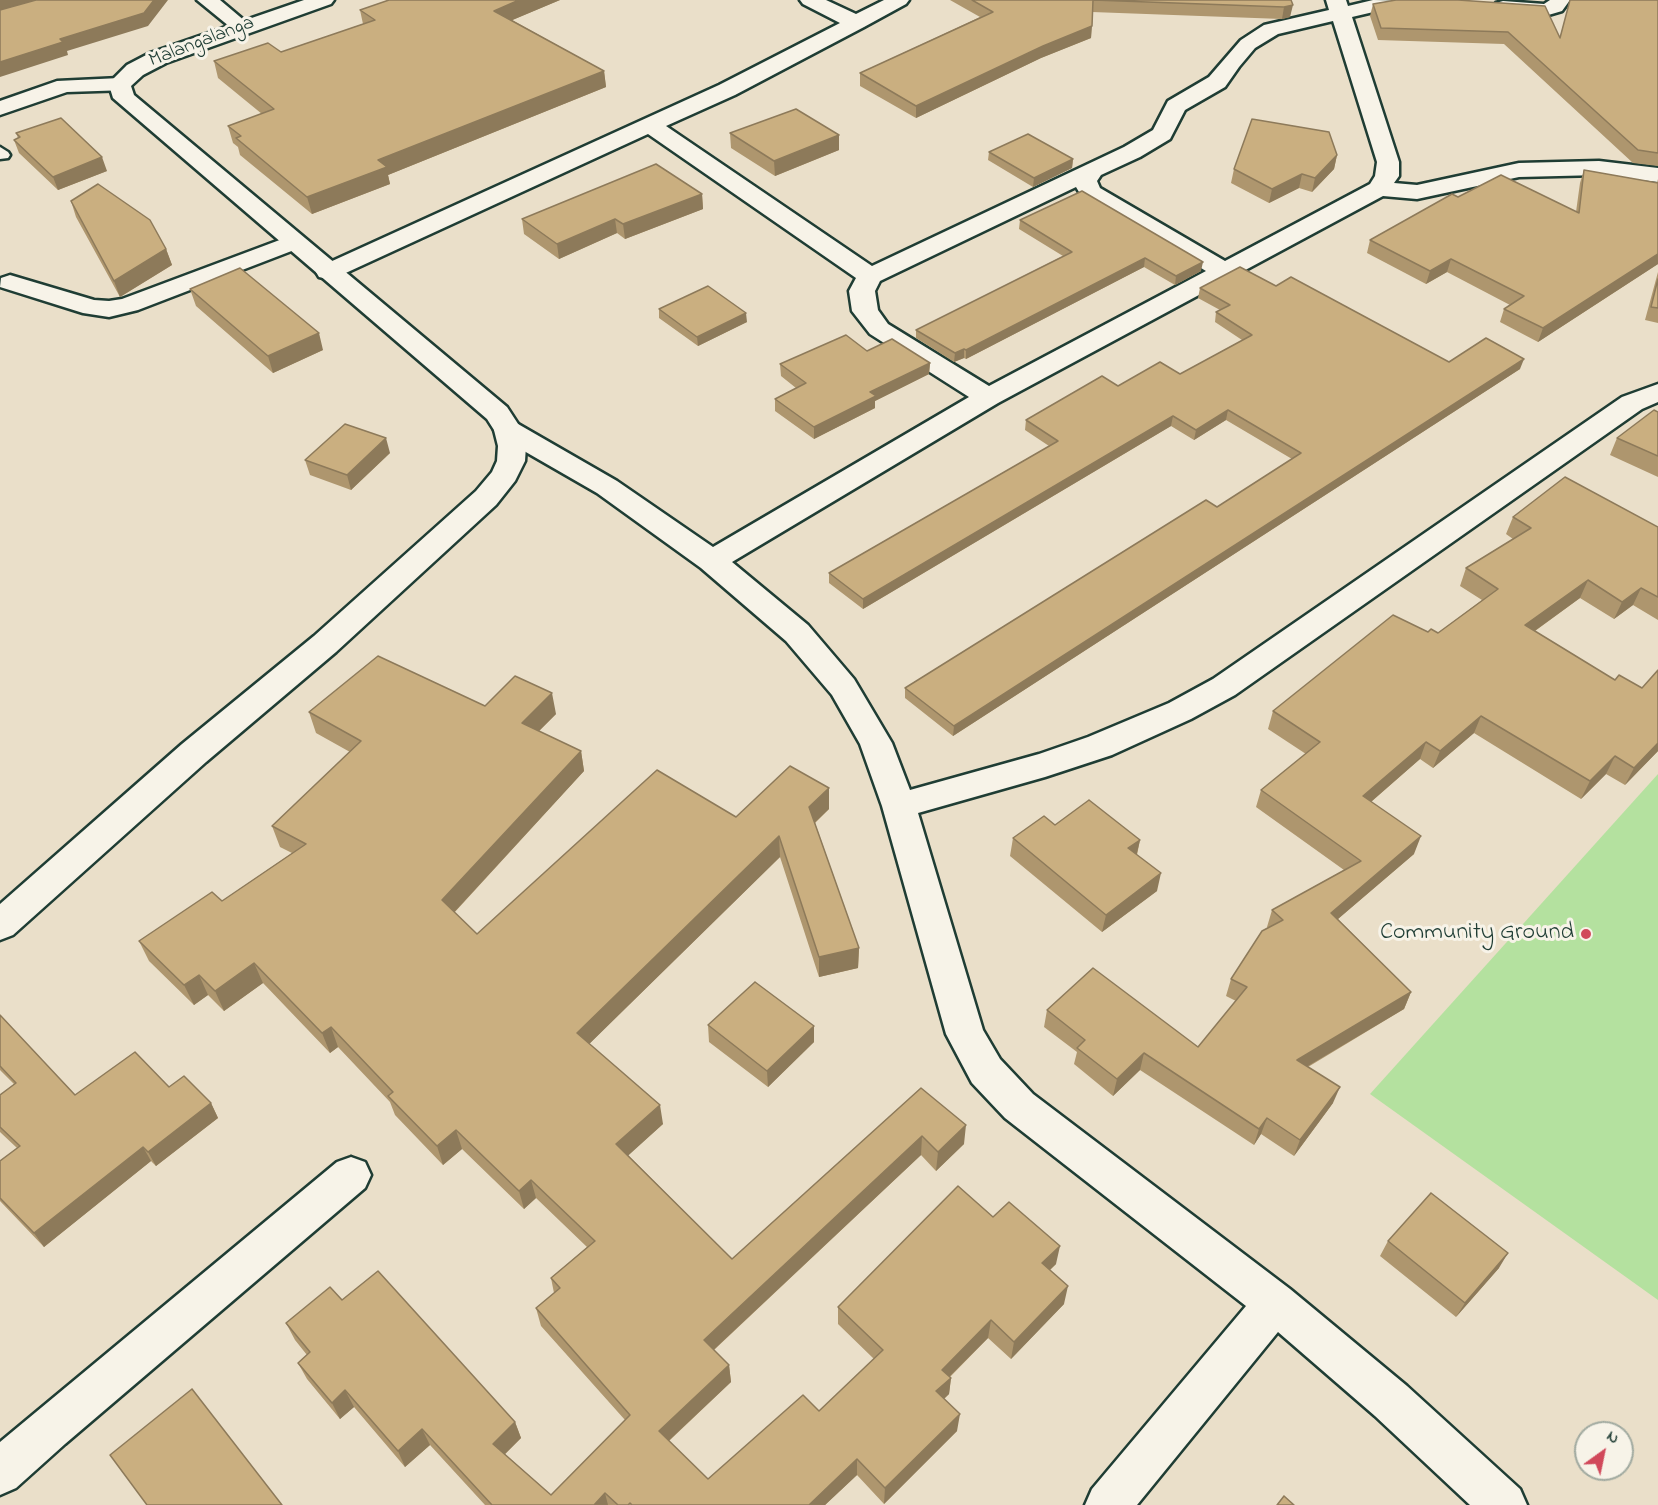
<!DOCTYPE html>
<html>
<head>
<meta charset="utf-8">
<style>
	body { margin:0 }
	#map { position:relative; width:1658px; height:1505px; overflow:hidden; background:#eadfc9; font-family:"Indie Flower",sans-serif }
	canvas { display:block }
	.north { position:absolute; left:1574px; top:1421px; width:60px; height:60px; box-sizing:border-box; background:#f7f3e8; border:2px solid #a1aaa0; border-radius:50%; rotate:33deg; font-size:16px; font-weight:700; line-height:24px; text-align:center; color:#1f3d34 }
	.north::after { content:''; display:block; margin:auto; width:21px; height:27px; background:#d1495b; clip-path:polygon(50% 0,100% 100%,50% 72%,0 100%) }
</style>
</head>
<body>
<div id="map">
<canvas width="1658" height="1505"></canvas>
<div class="north">N</div>
</div>
<script>
const c = document.querySelector('canvas').getContext('2d');
c.lineJoin = 'round';
function fillPath(path, color) { c.fillStyle = color; c.fill(path, 'evenodd'); }
const toPath = rows => new Path2D(rows.map(r => 'M' + r).join(''));
function stroke(path, color, width, dash) { c.strokeStyle = color; c.lineWidth = width; c.lineCap = dash ? 'butt' : 'round'; c.setLineDash(dash || []); c.stroke(path); }
function label(font, color, halo, rows, align = 'center') {
  c.font = font + ' "Indie Flower",sans-serif'; c.lineWidth = 6; c.setLineDash([]); c.textBaseline = 'middle'; c.strokeStyle = halo; c.fillStyle = color; for (const [text, x, y, turn = 0] of rows) {
    c.save(); c.translate(x, y); c.rotate((+turn || 0) * Math.PI / 180); c.textAlign = isNaN(turn) ? turn : align; if (halo) c.strokeText(text, 0, 0); c.fillText(text, 0, 0); c.restore();
  }
}
const green = toPath([
	[1658,774,1658,1300,1370,1094]
]);
const service = toPath([
	[0,147,8,152,10,155,8,158,0,159,0,147]
]);
const minor = toPath([
	[197,0,220,0,252,27,249,31,242,33,235,31,197,0],
	[800,0,826,0,856,14,884,0,909,0,906,4,864,27,735,95,666,126,872,266,1124,147,1153,130,1168,101,1209,77,1241,40,1264,25,1329,10,1326,0,1346,0,1348,6,1373,0,1426,1,1423,5,1416,7,1382,10,1352,17,1399,162,1399,176,1394,183,1417,185,1519,163,1599,161,1658,168,1658,182,1599,175,1519,177,1417,199,1383,196,998,403,732,562,808,625,854,679,892,743,910,790,1039,754,1088,737,1169,703,1213,679,1622,397,1658,384,1658,402,1642,409,1235,695,1191,719,1112,755,1045,777,918,813,983,1030,1000,1059,1033,1094,1290,1289,1407,1386,1520,1489,1527,1505,1470,1505,1375,1416,1278,1332,1137,1505,1085,1505,1092,1489,1246,1306,1005,1118,972,1083,946,1034,882,806,860,744,832,695,786,641,701,568,597,493,498,436,494,430,498,424,508,421,518,424,617,481,713,547,969,397,870,334,852,311,849,291,856,278,648,134,337,277,328,279,319,277,316,272,319,267,719,85,840,23,803,4,800,0],
	[1333,21,1377,162,1375,176,1370,184,1225,261,1100,188,1097,181,1101,175,1140,157,1170,139,1185,110,1225,87,1239,67,1255,48,1278,34,1333,21],
	[1076,187,1082,197,1206,271,989,386,888,324,878,310,875,291,880,281,1076,187],
	[1550,0,1570,0,1562,11,1545,16,1503,13,1496,11,1493,7,1496,3,1503,1,1544,4,1550,0],
	[120,78,128,80,131,85,128,90,67,92,0,115,0,101,57,81,120,78],
	[293,235,302,237,305,242,302,247,138,310,109,317,83,313,0,287,1,278,10,275,94,300,109,301,122,299,293,235],
	[351,1157,365,1162,371,1175,365,1188,65,1444,16,1488,0,1495,0,1442,337,1162,351,1157]
]);
const tertiary = toPath([
	[304,0,334,0,331,4,166,63,143,75,131,86,134,95,507,407,522,430,526,446,525,461,515,481,496,505,336,652,206,762,13,935,0,940,0,904,182,744,314,636,476,491,492,472,497,461,498,446,494,430,487,419,113,98,109,85,112,80,127,65,150,53,304,0]
]);
const wall = toPath([
	[389,0,560,0,512,20,604,71,606,87,388,175,390,184,312,214,240,155,238,147,233,143,228,126,262,114,218,78,214,61,281,52,363,24,360,10],
	[950,0,1291,0,1290,17,1282,19,1092,12,1091,38,1041,58,916,118,860,86,860,73,980,17],
	[1570,0,1658,0,1658,166,1633,163,1504,44,1378,40,1370,16,1373,4,1560,37],
	[16,133,107,171,58,190,19,153,14,140,18,138],
	[730,133,839,150,775,176,731,148],
	[989,152,1073,159,1072,168,1033,187,988,160],
	[1337,155,1334,169,1312,192,1299,188,1269,203,1231,183,1234,169],
	[1584,170,1657,183,1658,179,1658,264,1538,342,1500,322,1504,309,1510,305,1447,272,1426,284,1367,253,1370,240,1458,197,1576,212,1580,183],
	[702,194,703,209,625,239,617,233,559,259,524,234,522,219],
	[71,201,166,249,172,265,120,297,76,217],
	[1020,220,1201,271,1175,285,1144,267,966,359,964,358,954,362,916,338,916,330,1063,256,1019,229],
	[1658,272,1658,323,1645,320],
	[1276,286,1449,362,1520,369,953,736,905,698,905,688,1217,507,1292,459,1226,420,1194,440,1171,426,863,609,829,583,829,573,1049,446,1025,430,1026,420,1118,386,1180,374,1242,340,1215,322,1216,312,1220,310,1198,298,1200,288],
	[190,289,323,350,273,373,196,306],
	[659,309,747,322,698,346,659,318],
	[867,351,930,363,929,374,875,401,875,408,814,439,775,411,775,399,796,388,781,376,780,364],
	[1658,412,1658,477,1610,455,1617,438],
	[390,453,351,490,310,475,305,460],
	[1513,517,1658,527,1658,620,1633,605,1614,619,1580,598,1535,631,1658,751,1625,785,1606,774,1581,799,1474,733,1433,768,1420,759,1371,802,1414,854,1338,919,1411,992,1404,1009,1308,1067,1333,1103,1294,1156,1261,1134,1254,1145,1140,1070,1113,1096,1074,1064,1077,1052,1044,1027,1047,1010,1198,1047,1236,1001,1226,996,1231,979,1268,928,1267,927,1272,910,1344,870,1256,807,1261,790,1306,754,1268,729,1273,711,1428,632,1438,633,1482,600,1460,586,1466,568,1513,539,1506,534],
	[485,706,556,714,539,731,581,751,584,771,454,913,477,934,736,817,829,809,815,823,859,948,858,968,819,977,780,857,589,1044,663,1124,628,1155,732,1259,921,1088,964,1144,936,1171,921,1155,714,1350,729,1365,731,1382,669,1441,708,1479,819,1411,874,1359,838,1324,838,1307,993,1217,1056,1264,1050,1270,1064,1304,1011,1359,988,1338,950,1377,951,1378,949,1394,944,1399,957,1431,884,1504,857,1475,825,1505,485,1505,430,1445,405,1467,354,1407,340,1419,307,1379,298,1363,307,1355,295,1340,286,1323,342,1300,515,1422,521,1438,505,1454,551,1495,625,1420,541,1326,536,1308,554,1293,551,1278,587,1247,536,1198,524,1209,462,1149,443,1165,395,1115,390,1102,338,1047,330,1053,263,983,224,1011,208,995,194,1005,149,961,139,941,222,901,292,853,280,847,272,826,350,752,316,733,309,712],
	[1055,825,1140,840,1137,855,1157,891,1102,932,1010,856,1013,838],
	[0,1015,75,1095,169,1087,211,1103,218,1118,156,1166,151,1161,44,1247,0,1201,0,1161,17,1148,0,1132,0,1095,14,1084,0,1070],
	[708,1025,814,1026,814,1042,768,1087,709,1042],
	[1388,1241,1499,1268,1456,1317,1380,1256]
]);
const shadedWall = toPath([
	[0,0,38,0,0,12],
	[154,0,168,0,148,26,67,51,68,55,0,77,0,62],
	[519,0,560,0,496,27,494,11],
	[1293,5,1290,17,1282,19,1284,7],
	[1092,26,1091,38,1041,58,916,118,916,106,1043,46],
	[604,71,606,87,388,175,390,184,312,214,307,197,378,160],
	[839,135,839,150,775,176,774,161],
	[1337,155,1334,169,1312,192,1315,178],
	[102,157,107,171,58,190,53,177],
	[1073,159,1072,168,1033,187,1034,178],
	[1302,174,1299,188,1269,203,1272,189],
	[702,194,703,209,625,239,623,224],
	[615,219,617,233,559,259,557,244],
	[166,249,172,265,120,297,114,281],
	[1658,254,1658,264,1538,342,1543,328],
	[1145,258,1144,267,966,359,966,350],
	[1451,259,1447,272,1426,284,1430,271],
	[1203,262,1201,271,1175,285,1176,276],
	[746,313,747,322,698,346,697,337],
	[319,333,323,350,273,373,268,356],
	[964,349,964,358,954,362,955,353],
	[1524,359,1520,369,953,736,954,726],
	[930,363,929,374,875,401,875,408,814,439,814,427,870,392],
	[1228,410,1226,420,1194,440,1196,430],
	[1173,416,1171,426,863,609,863,599],
	[386,438,390,453,351,490,347,475],
	[1588,580,1580,598,1518,643,1525,625],
	[1641,588,1633,605,1614,619,1622,602],
	[552,693,556,714,526,744,522,723],
	[1481,716,1474,733,1433,768,1440,751],
	[1426,742,1420,759,1357,814,1363,796],
	[1658,743,1658,751,1625,785,1634,768],
	[581,751,584,771,447,920,442,900],
	[1615,756,1606,774,1581,799,1590,781],
	[829,788,829,809,809,828,809,807],
	[779,836,780,857,580,1053,577,1033],
	[1421,836,1414,854,1325,930,1331,913],
	[1140,840,1136,857,1128,848],
	[1161,873,1157,891,1102,932,1106,915],
	[859,948,858,968,819,977,819,957],
	[254,963,263,983,224,1011,215,991],
	[199,975,208,995,194,1005,184,985],
	[1411,992,1404,1009,1291,1076,1297,1060],
	[814,1026,814,1042,768,1087,767,1071],
	[331,1027,338,1047,330,1053,322,1033],
	[1144,1053,1140,1070,1113,1096,1117,1079],
	[1340,1087,1333,1103,1294,1156,1300,1140],
	[211,1103,218,1118,156,1166,148,1152],
	[660,1105,663,1124,620,1163,616,1144],
	[1267,1118,1261,1134,1254,1145,1259,1129],
	[966,1125,964,1144,936,1171,938,1152],
	[456,1130,462,1149,443,1165,437,1146],
	[922,1136,921,1155,706,1357,704,1340],
	[143,1147,151,1161,44,1247,34,1233],
	[531,1180,536,1198,524,1209,519,1191],
	[1060,1246,1056,1264,1038,1281,1042,1263],
	[1508,1253,1499,1268,1456,1317,1465,1303],
	[1068,1286,1064,1304,1011,1359,1014,1342],
	[991,1320,988,1338,940,1386,942,1370],
	[729,1365,731,1382,662,1447,659,1431],
	[951,1378,949,1394,934,1408,936,1391],
	[345,1390,354,1407,340,1419,332,1403],
	[960,1414,957,1431,884,1504,885,1488],
	[515,1422,521,1438,499,1460,493,1444],
	[422,1429,430,1445,405,1467,398,1451],
	[857,1459,857,1475,825,1505,809,1505],
	[605,1493,608,1505,594,1505]
]);
const building = toPath([
	[36,0,154,0,144,13,60,39,63,42,0,62,0,10,36,0],
	[389,0,519,0,494,11,604,71,378,160,387,167,307,197,236,138,241,136,228,126,274,109,214,61,268,43,281,52,375,20,360,10,389,0],
	[972,0,1291,0,1293,5,1284,7,1093,0,1092,26,1043,46,916,106,860,73,993,12,972,0],
	[1396,0,1458,0,1545,6,1560,38,1570,0,1658,0,1658,153,1638,150,1508,32,1381,28,1373,4,1396,0],
	[796,109,839,135,774,161,730,133,796,109],
	[61,118,102,157,53,177,14,140,20,137,16,133,61,118],
	[1252,119,1329,132,1337,155,1315,178,1302,174,1272,189,1234,169,1252,119],
	[1028,134,1073,159,1034,178,989,152,1028,134],
	[656,164,702,194,623,224,615,219,557,244,522,219,656,164],
	[1584,170,1658,183,1658,254,1543,328,1504,309,1524,296,1451,259,1430,271,1370,240,1452,194,1458,197,1501,175,1579,213,1584,170],
	[98,184,150,220,166,249,114,281,71,201,98,184],
	[1082,191,1203,262,1176,276,1145,258,966,350,964,349,955,353,916,330,1072,252,1020,220,1082,191],
	[1240,267,1276,286,1291,277,1449,362,1486,338,1524,359,954,726,905,688,1206,500,1217,507,1301,453,1228,410,1196,430,1173,416,863,599,829,573,1058,441,1026,420,1102,376,1118,386,1160,362,1180,374,1252,335,1216,312,1230,305,1200,288,1240,267],
	[240,268,319,333,268,356,190,289,240,268],
	[1658,279,1658,308,1651,307,1658,279],
	[708,286,746,313,697,337,659,309,708,286],
	[846,335,867,351,892,339,930,363,870,392,876,396,814,427,775,399,806,383,780,364,846,335],
	[1654,410,1658,412,1658,456,1617,438,1654,410],
	[345,424,386,438,347,475,305,460,345,424],
	[1565,477,1658,527,1658,597,1641,588,1622,602,1588,580,1525,625,1615,680,1619,675,1642,688,1658,670,1658,743,1634,768,1615,756,1590,781,1481,716,1440,751,1426,742,1363,796,1421,836,1331,913,1411,992,1297,1060,1340,1087,1300,1140,1267,1118,1259,1129,1144,1053,1117,1079,1077,1048,1085,1040,1047,1010,1093,968,1198,1047,1247,987,1231,979,1262,931,1283,920,1272,910,1361,861,1261,790,1320,742,1273,711,1393,615,1428,632,1431,629,1438,633,1498,589,1466,568,1531,528,1513,517,1565,477],
	[378,656,485,706,515,676,552,693,522,723,581,751,442,900,477,934,657,770,736,817,790,766,829,788,809,807,859,948,819,957,779,836,577,1033,660,1105,616,1144,732,1259,921,1088,966,1125,938,1152,922,1136,704,1340,729,1365,659,1431,708,1479,803,1395,819,1411,883,1350,838,1307,958,1186,993,1217,1009,1202,1060,1246,1042,1263,1068,1286,1014,1342,991,1320,942,1370,951,1378,936,1391,960,1414,885,1488,857,1459,809,1505,632,1505,630,1503,628,1505,618,1505,605,1493,594,1505,492,1505,422,1429,398,1451,345,1390,332,1403,298,1363,310,1352,286,1323,330,1287,342,1300,378,1271,515,1422,493,1444,551,1495,630,1415,536,1308,560,1288,551,1278,595,1241,531,1180,519,1191,456,1130,437,1146,388,1096,393,1092,331,1027,322,1033,254,963,215,991,199,975,184,985,139,941,212,892,222,901,306,844,272,826,361,741,309,712,378,656],
	[1089,800,1140,840,1128,848,1161,873,1106,915,1013,838,1044,816,1055,825,1089,800],
	[755,982,814,1026,767,1071,708,1025,755,982],
	[0,1015,75,1095,135,1052,169,1087,184,1076,211,1103,148,1152,143,1147,34,1233,0,1198,0,1161,20,1146,0,1127,0,1095,16,1083,0,1066,0,1015],
	[1431,1193,1508,1253,1465,1303,1388,1241,1431,1193],
	[192,1389,282,1505,147,1505,110,1455,192,1389],
	[1284,1496,1294,1505,1277,1505,1284,1496]
]);
const markers = [
	[1586,934,6,"#d1495b"]
];
const farStreetnames = [
	["Malangalanga",202,43,-21]
];
const poiNames = [
	["Community Ground",1574,934]
];
fillPath(green, '#b4e19f');
stroke(service, '#1f3d34', 5);
stroke(minor, '#1f3d34', 5);
stroke(tertiary, '#1f3d34', 5);
fillPath(service, '#f7f3e8');
fillPath(minor, '#f7f3e8');
fillPath(tertiary, '#f7f3e8');
fillPath(wall, '#ae966e');
fillPath(shadedWall, '#8d7a5a');
fillPath(building, '#caaf80');
stroke(building, '#8d7a5a', 1.5);
for (const [x, y, r, color] of markers) { const dot = new Path2D(); dot.arc(x, y, r, 0, 2 * Math.PI); c.fillStyle = color; c.fill(dot); stroke(dot, '#f7f3e8', 2); }
label('20px', '#1f3d34', '#f7f3e8', farStreetnames);
label('24px', '#1f3d34', '#f7f3e8', poiNames, 'right');
</script>
</body>
</html>
